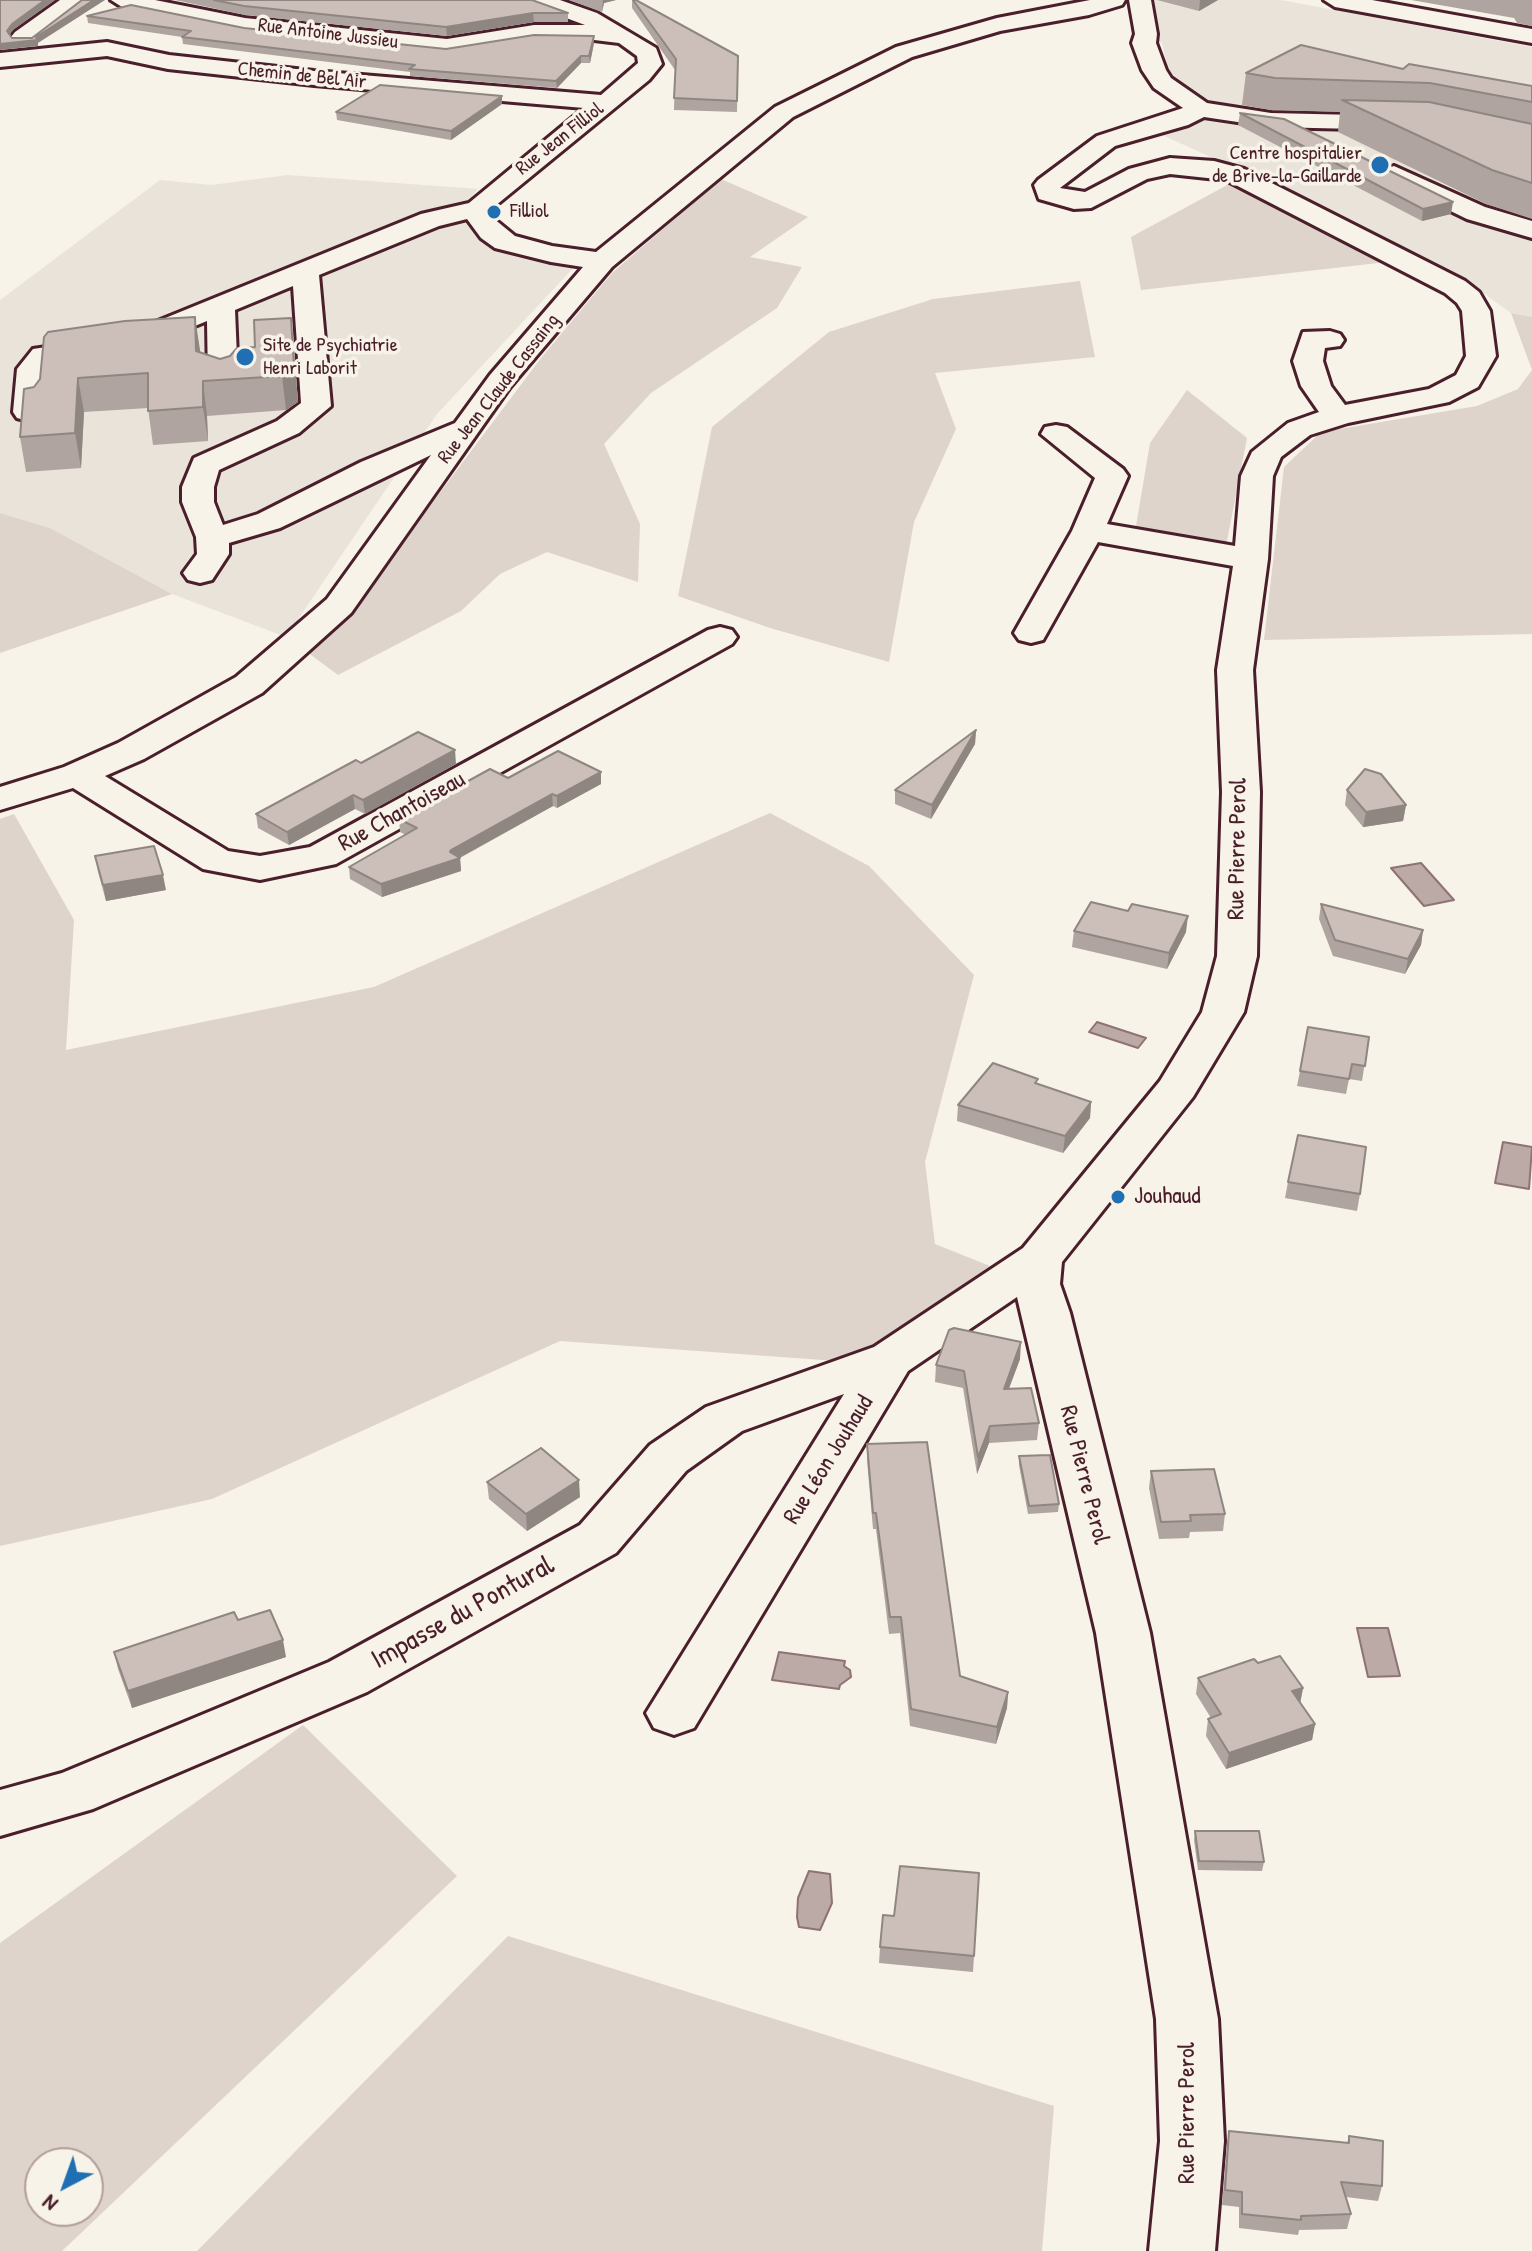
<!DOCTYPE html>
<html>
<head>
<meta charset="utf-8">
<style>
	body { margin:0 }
	#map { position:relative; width:1532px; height:2251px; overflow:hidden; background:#f7f3e8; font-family:"Patrick Hand",sans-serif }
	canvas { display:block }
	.north { position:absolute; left:24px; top:2147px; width:80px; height:80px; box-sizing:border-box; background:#f7f3e8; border:2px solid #b29e9c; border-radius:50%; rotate:221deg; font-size:22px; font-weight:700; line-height:32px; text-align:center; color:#4a1f2b }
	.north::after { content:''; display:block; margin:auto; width:28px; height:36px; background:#1f6fb2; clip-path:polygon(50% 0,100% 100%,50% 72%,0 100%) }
</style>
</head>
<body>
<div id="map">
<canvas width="1532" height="2251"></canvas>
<div class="north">N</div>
</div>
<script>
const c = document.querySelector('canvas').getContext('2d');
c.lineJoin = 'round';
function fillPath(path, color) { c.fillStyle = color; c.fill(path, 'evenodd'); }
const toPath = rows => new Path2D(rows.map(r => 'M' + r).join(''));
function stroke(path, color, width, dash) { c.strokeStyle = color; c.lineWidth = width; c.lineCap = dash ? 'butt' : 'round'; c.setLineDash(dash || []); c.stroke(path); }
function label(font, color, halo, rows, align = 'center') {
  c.font = font + ' "Patrick Hand",sans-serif'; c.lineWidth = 7; c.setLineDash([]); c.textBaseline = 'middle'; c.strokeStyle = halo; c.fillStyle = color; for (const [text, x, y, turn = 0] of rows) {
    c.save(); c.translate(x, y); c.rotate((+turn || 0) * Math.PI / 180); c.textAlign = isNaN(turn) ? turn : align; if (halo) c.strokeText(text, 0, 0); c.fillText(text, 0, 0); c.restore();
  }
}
const built = toPath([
	[1281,0,1532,47,1532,317,1511,313,1468,282,1296,196,1160,134,1211,116,1171,83,1162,43,1158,41,1152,0],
	[288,175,478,189,462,207,472,230,501,249,576,265,437,414,286,637,172,594,50,528,0,513,0,300,160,180,211,185]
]);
const green = toPath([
	[721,179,808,217,750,257,802,267,777,308,651,393,604,444,640,524,638,582,547,552,500,574,461,611,338,675,307,652,348,615,541,358,612,273],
	[1231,183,1387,262,1141,290,1131,237],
	[1080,281,1095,357,935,373,956,429,914,522,889,662,770,628,678,596,712,427,829,332,933,299],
	[1511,313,1532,317,1532,634,1264,640,1284,467,1321,432,1477,406,1518,389,1532,370],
	[1187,390,1247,438,1226,546,1135,532,1150,443],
	[0,513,50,528,172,594,0,653],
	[770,813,869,866,974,975,925,1162,935,1244,990,1266,850,1362,560,1341,212,1499,0,1546,0,819,14,814,74,920,66,1050,374,987],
	[303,1725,457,1876,62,2251,0,2251,0,1943],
	[40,2163,88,2163,88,2211,40,2211],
	[508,1936,1054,2106,1042,2251,197,2251]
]);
const water = toPath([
	[1421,863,1454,900,1424,906,1391,868,1421,863],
	[1097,1022,1146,1038,1138,1048,1089,1032,1097,1022],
	[1503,1142,1532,1147,1529,1189,1495,1183,1503,1142],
	[1357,1628,1388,1628,1400,1676,1368,1677,1357,1628],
	[779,1652,845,1661,844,1666,850,1670,851,1677,840,1685,839,1689,772,1680,779,1652],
	[809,1871,830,1874,832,1903,820,1930,799,1927,797,1917,798,1898,809,1871]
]);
const minor = toPath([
	[60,0,86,0,31,42,15,42,11,37,15,32,60,0],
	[111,0,155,0,245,18,447,39,534,25,585,25,531,5,528,0,560,0,597,13,656,48,662,64,649,80,495,206,493,218,515,236,552,246,596,252,775,107,896,47,997,18,1090,0,1125,0,1122,5,1089,15,1000,31,912,57,793,117,612,267,510,387,351,613,262,693,144,759,105,776,228,851,260,856,310,847,708,630,720,627,732,630,737,637,732,644,336,864,260,880,203,869,73,788,0,810,0,787,64,767,118,743,236,677,327,599,431,455,280,528,229,543,229,554,212,580,200,583,188,580,183,573,197,554,196,537,182,502,182,487,194,458,277,421,301,403,293,286,235,310,238,381,233,387,223,390,213,387,208,381,207,321,137,350,52,363,47,370,43,412,39,418,28,421,17,418,13,412,17,369,33,349,121,336,421,214,469,203,584,108,314,85,168,69,107,56,0,67,0,53,107,42,169,55,314,71,601,95,638,63,637,56,619,43,586,39,534,39,447,53,400,50,245,32,122,7,111,0],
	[467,219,481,238,495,248,551,262,583,267,490,375,455,423,361,462,258,514,223,525,214,502,214,487,219,470,299,433,331,406,319,275,439,226,467,219],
	[1129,0,1151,0,1157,34,1156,43,1166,70,1171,78,1207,103,1271,113,1400,116,1409,118,1412,123,1409,128,1400,130,1271,127,1204,117,1188,125,1115,146,1060,188,1085,192,1129,169,1170,158,1214,161,1244,169,1465,281,1479,292,1490,311,1496,356,1478,387,1449,402,1348,423,1310,435,1281,457,1273,476,1268,559,1253,670,1260,792,1257,956,1244,1012,1193,1097,1062,1262,1060,1284,1070,1313,1150,1633,1218,2019,1224,2141,1215,2251,1149,2251,1160,2141,1156,2019,1096,1633,1017,1297,908,1371,694,1728,674,1735,654,1728,646,1713,844,1394,742,1431,686,1471,616,1553,367,1692,93,1809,0,1836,0,1790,62,1773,329,1662,580,1525,650,1445,706,1407,874,1347,1023,1248,1160,1081,1202,1012,1217,956,1222,792,1217,670,1233,566,1098,542,1043,640,1031,643,1019,640,1014,633,1072,531,1095,478,1041,434,1045,427,1056,425,1067,427,1123,469,1128,476,1107,524,1235,546,1241,476,1252,452,1288,423,1319,412,1301,386,1293,361,1303,332,1330,331,1340,334,1344,340,1340,346,1325,348,1323,361,1331,386,1345,405,1429,389,1456,375,1466,356,1462,311,1457,303,1445,293,1226,180,1170,174,1147,179,1091,208,1074,209,1039,199,1034,185,1038,180,1097,136,1183,108,1154,88,1142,70,1132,43,1135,34,1129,0],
	[1324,0,1372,0,1532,29,1532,43,1335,7,1324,0],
	[1394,166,1485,207,1532,221,1532,238,1467,219,1385,179,1381,174,1385,169,1394,166]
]);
const wall = toPath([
	[175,0,532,0,568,13,568,22,534,22,447,36,245,15],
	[569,0,616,0,604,3,602,12],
	[632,0,636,0,738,56,737,112,674,110,675,70,632,8],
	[1157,0,1218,0,1199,11],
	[1411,0,1532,0,1532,26,1517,23,1514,18],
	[87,16,244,28,446,49,594,36,594,43,590,63,581,63,557,88,410,76,410,72,183,44,182,37,88,23],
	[1403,69,1532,86,1532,219,1486,204,1338,132,1340,112,1271,110,1242,105,1246,73],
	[502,104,451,140,337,120,336,112],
	[1240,113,1451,214,1422,221,1238,125],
	[291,318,298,402,286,410,207,416,208,441,153,445,148,408,84,412,81,468,26,472,20,437,34,387,40,379,200,352,220,359,255,347],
	[976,730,975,744,931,819,895,804,895,790],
	[361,763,456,764,365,814,355,809,289,845,258,828,256,814],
	[601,772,601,784,557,808,553,806,460,858,461,871,382,897,350,879,349,867,406,835,400,832,399,819],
	[1347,790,1406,805,1403,821,1363,827,1345,805],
	[95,856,166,890,106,901,98,872],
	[1321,904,1423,930,1421,945,1405,974,1333,956,1319,919],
	[1074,931,1186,932,1167,969,1072,947],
	[1369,1037,1362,1081,1349,1079,1346,1094,1297,1086,1300,1071],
	[1038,1084,1091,1102,1090,1118,1063,1153,957,1121,958,1105],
	[1288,1182,1360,1194,1357,1211,1285,1198],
	[1020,1359,1009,1389,1039,1423,1037,1440,989,1443,977,1474,963,1388,935,1382,936,1365],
	[867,1444,960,1676,1008,1692,1007,1708,996,1744,910,1726,900,1633,889,1634,876,1529,873,1529,867,1460],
	[1019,1456,1059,1504,1058,1512,1028,1514,1019,1465],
	[1151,1471,1225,1514,1223,1531,1190,1532,1189,1538,1159,1539,1149,1488],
	[487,1482,580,1497,527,1531,489,1499],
	[238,1620,286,1657,132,1708,118,1669,114,1652],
	[1258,1663,1303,1688,1300,1703,1315,1724,1312,1740,1226,1769,1206,1736,1208,1719,1211,1718,1196,1694,1198,1678],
	[1195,1831,1264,1862,1262,1871,1198,1870,1194,1840],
	[979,1873,973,1972,879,1963,880,1947,894,1916],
	[1229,2131,1347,2143,1349,2136,1382,2186,1378,2201,1346,2197,1351,2214,1347,2229,1299,2230,1298,2235,1239,2228,1239,2207,1222,2205,1227,2145]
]);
const shadedWall = toPath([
	[45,0,55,0,13,30,8,37,7,31,12,24],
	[94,0,105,0,38,43,38,46,0,50,0,44,36,37],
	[603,0,616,0,604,3,602,12],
	[1200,0,1218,0,1199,11],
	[533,13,534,22,447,36,446,27],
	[594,36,594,43,590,63,589,56],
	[581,56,581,63,557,88,556,81],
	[502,96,502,104,451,140,451,131],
	[1453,202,1451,214,1422,221,1423,209],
	[195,317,200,350,201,384,196,351],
	[291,318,298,402,286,410,282,376],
	[78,378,84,412,81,468,75,433],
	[203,381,207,416,208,441,203,407],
	[976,730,975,744,931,819,932,805],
	[455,750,456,764,365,814,363,800],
	[601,772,601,784,557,808,557,796],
	[552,794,553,806,457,859,460,858,461,871,382,897,381,884,451,850],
	[353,795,355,809,289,845,287,832],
	[1406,805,1403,821,1363,827,1366,812],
	[163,875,166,890,106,901,103,885],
	[1188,916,1186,932,1167,969,1169,953],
	[1423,930,1421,945,1405,974,1408,959],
	[1091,1102,1090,1118,1063,1153,1065,1136],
	[1021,1342,1020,1359,1002,1406,1004,1389],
	[990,1426,989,1443,977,1474,978,1457],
	[579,1480,580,1497,527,1531,526,1514],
	[283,1640,286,1657,132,1708,128,1691],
	[1303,1688,1300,1704,1292,1691],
	[1008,1692,1007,1708,996,1744,997,1727],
	[1315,1724,1312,1740,1226,1769,1229,1753]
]);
const building = toPath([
	[0,0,45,0,12,24,7,31,12,38,32,38,82,0,94,0,36,37,37,40,0,44,0,0],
	[214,0,532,0,568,13,533,13,446,27,244,6,214,0],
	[633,0,636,0,738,56,737,101,674,98,676,59,633,0],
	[131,5,244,28,446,49,534,35,594,36,589,56,581,56,556,81,409,69,415,65,182,37,191,31,87,16,131,5],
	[1301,45,1403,69,1409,64,1532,86,1532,102,1430,83,1275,78,1246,73,1301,45],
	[380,85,502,96,451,131,336,112,380,85],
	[1342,100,1429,102,1532,124,1532,183,1492,170,1342,100],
	[1240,113,1284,119,1453,202,1423,209,1240,113],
	[195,317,196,351,220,359,230,356,237,348,255,347,254,320,291,318,294,367,282,376,203,381,203,407,148,411,148,373,78,378,75,433,20,437,24,389,34,387,40,379,44,337,48,332,125,321,195,317],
	[976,730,932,805,895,790,976,730],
	[418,732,455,750,363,800,353,795,287,832,256,814,356,760,361,763,418,732],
	[558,751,601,772,557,796,552,794,451,850,450,852,460,858,381,884,349,867,417,828,399,819,490,769,508,778,558,751],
	[1365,769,1381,774,1406,805,1366,812,1347,790,1365,769],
	[154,846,163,875,103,885,95,856,154,846],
	[1091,902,1128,911,1132,904,1188,916,1169,953,1074,931,1091,902],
	[1321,904,1423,930,1408,959,1335,940,1321,904],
	[1308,1027,1369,1037,1365,1066,1352,1064,1349,1079,1300,1071,1308,1027],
	[993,1063,1038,1079,1035,1083,1091,1102,1065,1136,958,1105,993,1063],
	[1298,1135,1366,1147,1360,1194,1288,1182,1298,1135],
	[954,1328,1021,1342,1004,1389,1031,1388,1039,1423,990,1426,978,1457,964,1371,936,1365,949,1330,954,1328],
	[927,1442,960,1676,1008,1692,997,1727,911,1709,901,1617,890,1617,876,1513,873,1513,867,1444,927,1442],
	[541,1448,579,1480,526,1514,487,1482,541,1448],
	[1050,1455,1059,1504,1029,1506,1019,1456,1050,1455],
	[1214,1469,1225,1514,1190,1515,1191,1521,1161,1522,1151,1471,1214,1469],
	[270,1610,283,1640,128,1691,114,1652,234,1612,238,1620,270,1610],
	[1280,1656,1303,1688,1292,1691,1315,1724,1229,1753,1208,1719,1221,1714,1198,1678,1254,1659,1258,1663,1280,1656],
	[1195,1831,1259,1831,1264,1862,1199,1861,1195,1831],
	[900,1866,979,1873,974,1956,880,1947,883,1915,894,1916,900,1866],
	[1229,2131,1349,2143,1349,2136,1383,2141,1382,2186,1341,2182,1351,2214,1301,2216,1301,2220,1242,2214,1242,2192,1225,2190,1229,2131]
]);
const markers = [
	[1380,165,10,"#1f6fb2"],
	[494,212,8,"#1f6fb2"],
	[245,357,10,"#1f6fb2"],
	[1118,1197,8,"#1f6fb2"]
];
const farStreetnames = [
	["Rue Antoine Jussieu",328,34,7],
	["Chemin de Bel Air",302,76,6],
	["Rue Jean Filliol",560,139,-38],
	["Rue Jean Claude Cassaing",499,389,-52]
];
const farPoinames = [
	["Centre hospitalier",1362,154,"right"],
	["de Brive-la-Gaillarde",1362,177,"right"],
	["Filliol",510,212],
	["Site de Psychiatrie",263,346],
	["Henri Laborit",263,369]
];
const streetNames = [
	["Rue Chantoiseau",402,812,-29],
	["Rue Pierre Perol",1238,849,-89],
	["Rue Léon Jouhaud",829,1460,-58],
	["Rue Pierre Perol",1084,1475,76],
	["Rue Pierre Perol",1188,2113,-90]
];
const poiNames = [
	["Jouhaud",1134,1197]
];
const nearStreetnames = [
	["Impasse du Pontural",463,1613,-29]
];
fillPath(built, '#eae3da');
fillPath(green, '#ded4cc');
fillPath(water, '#bcaaa7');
stroke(water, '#8e7275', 2);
stroke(minor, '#4a1f2b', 6);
fillPath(minor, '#f7f3e8');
fillPath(wall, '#afa49f');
fillPath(shadedWall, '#8f8682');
fillPath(building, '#ccbfb9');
stroke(building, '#8f8682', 2);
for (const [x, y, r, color] of markers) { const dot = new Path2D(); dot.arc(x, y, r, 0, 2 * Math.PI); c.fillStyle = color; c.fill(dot); stroke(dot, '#f7f3e8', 3); }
label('20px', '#4a1f2b', '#f7f3e8', farStreetnames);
label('20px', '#4a1f2b', '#f7f3e8', farPoinames, 'left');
label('24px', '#4a1f2b', '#f7f3e8', streetNames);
label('24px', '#4a1f2b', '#f7f3e8', poiNames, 'left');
label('28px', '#4a1f2b', '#f7f3e8', nearStreetnames);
</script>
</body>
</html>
